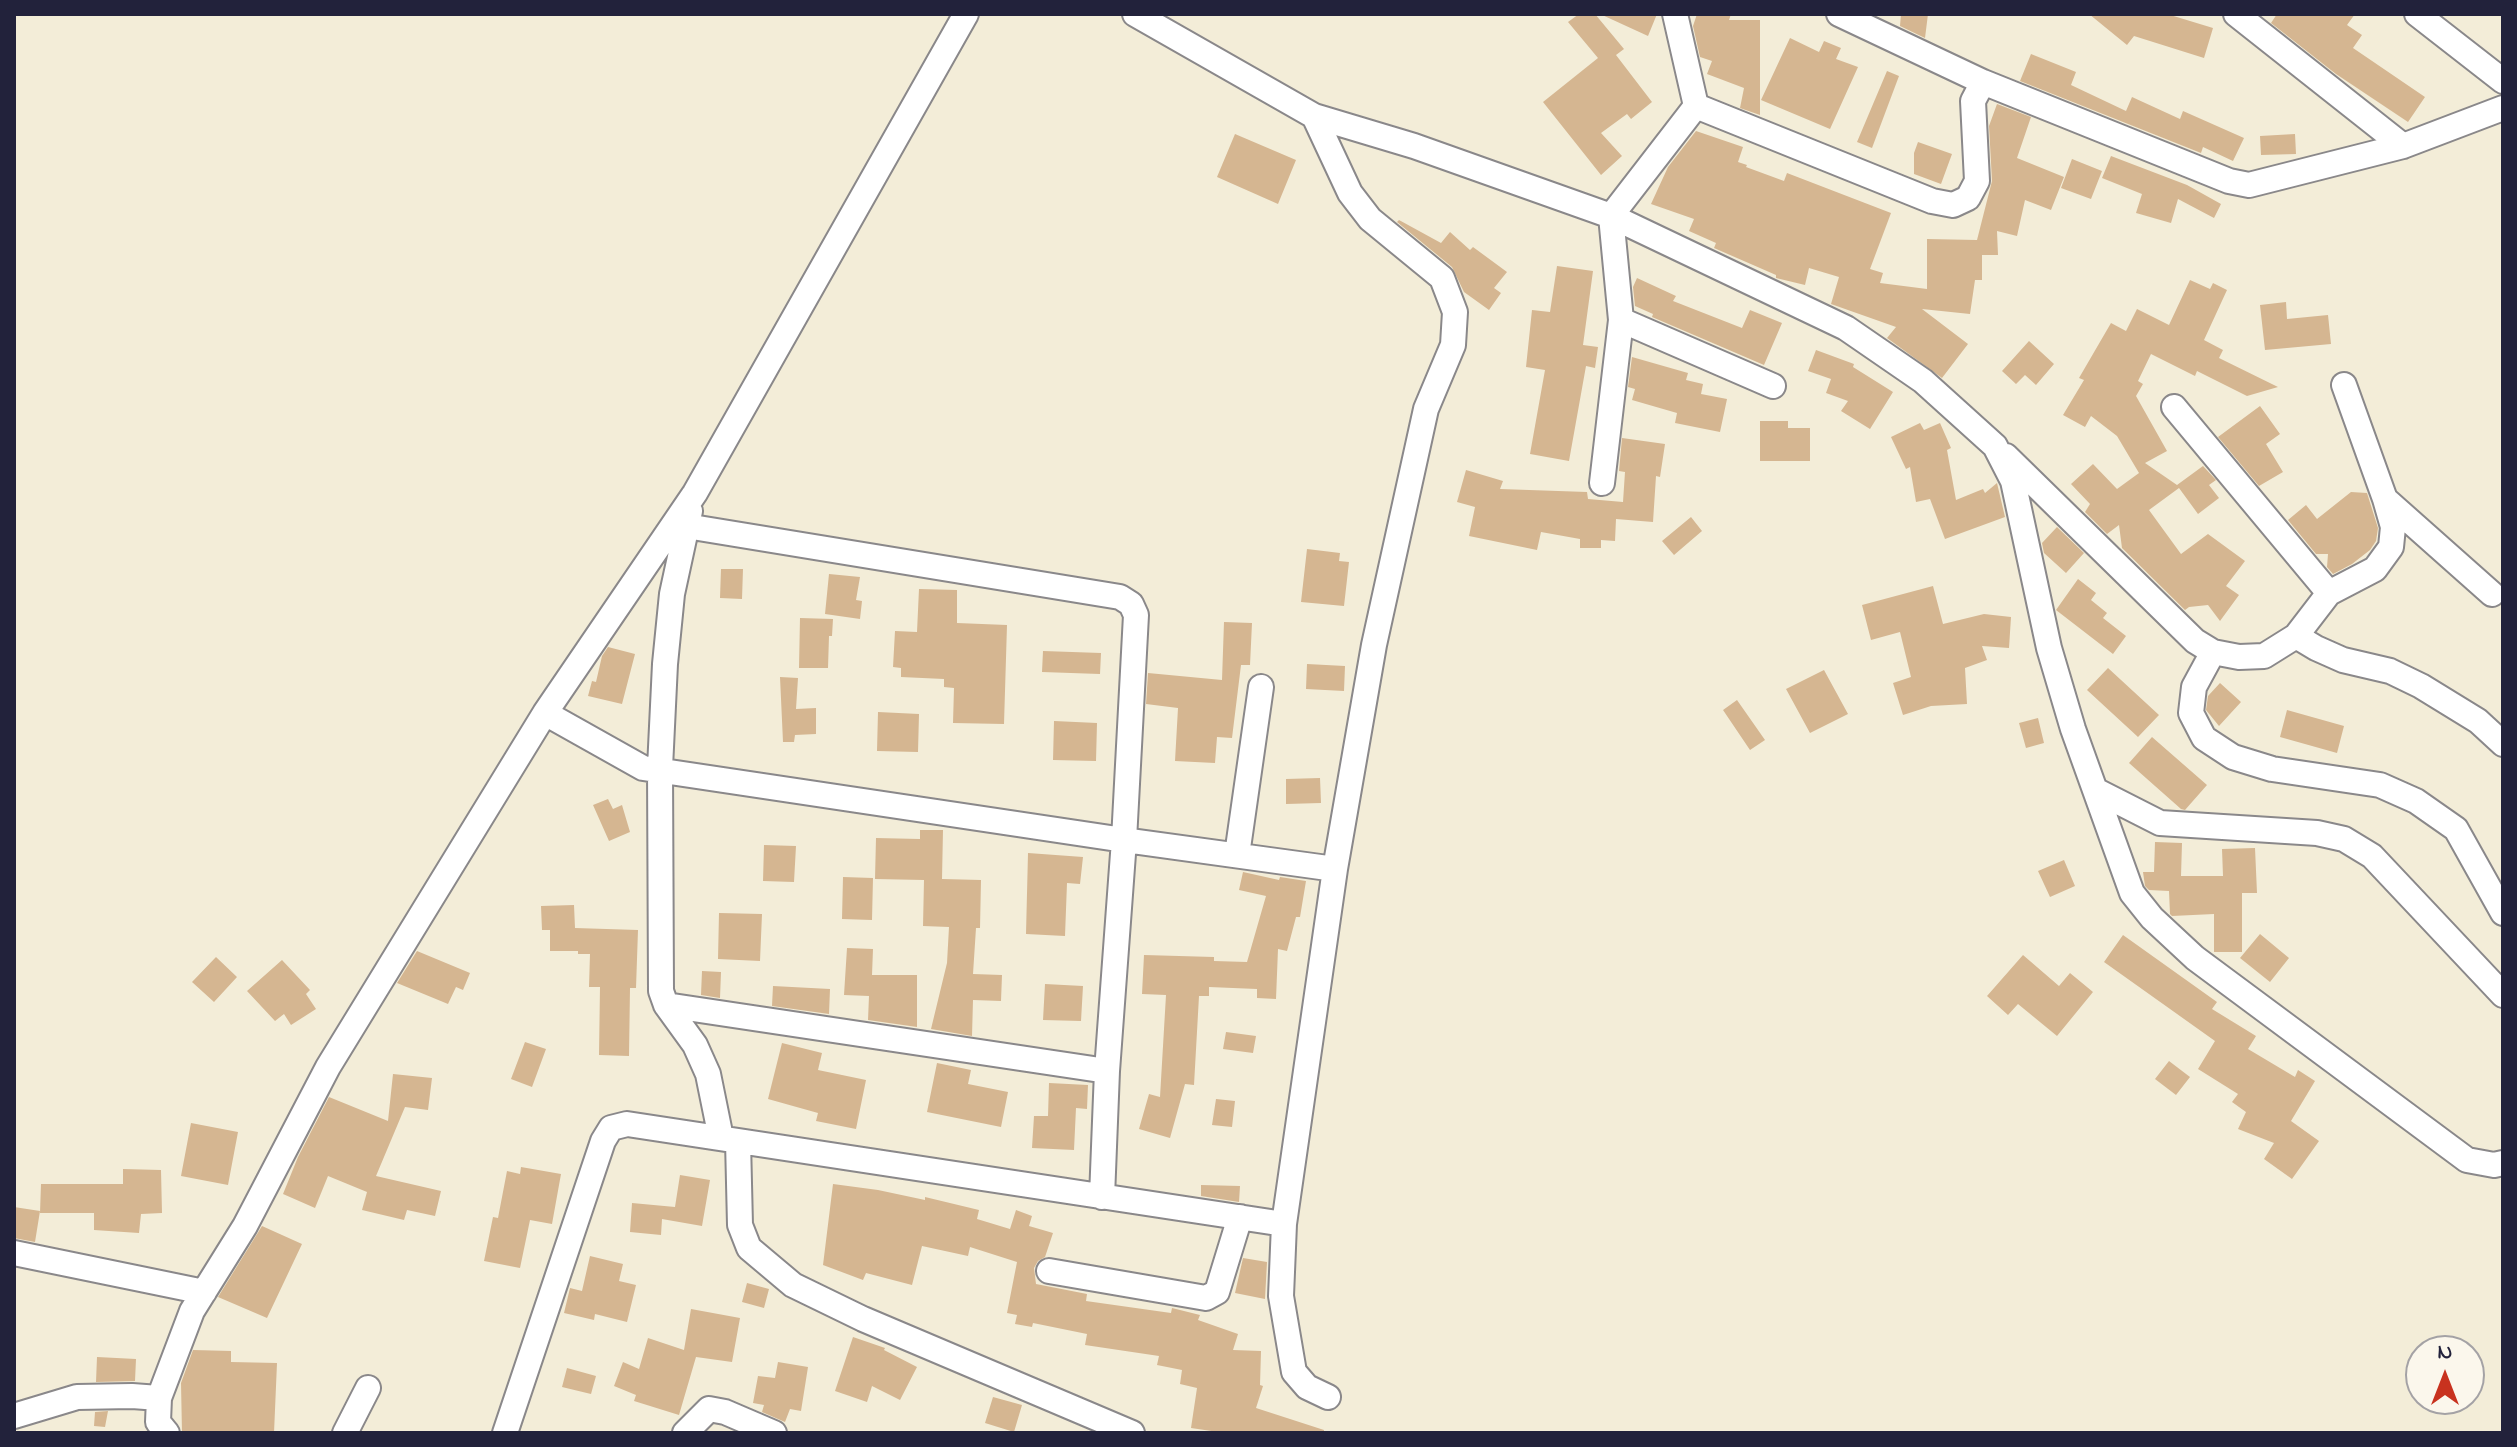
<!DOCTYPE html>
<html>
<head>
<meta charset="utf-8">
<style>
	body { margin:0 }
	#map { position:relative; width:2517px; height:1447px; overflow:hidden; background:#f3edd8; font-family:"Indie Flower",sans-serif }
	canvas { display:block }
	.frame { position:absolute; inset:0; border:16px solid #22223b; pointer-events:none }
	.north { position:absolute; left:2405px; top:1335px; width:80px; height:80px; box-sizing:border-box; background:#fbf7ec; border:2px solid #a4a2a5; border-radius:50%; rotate:0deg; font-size:22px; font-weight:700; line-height:32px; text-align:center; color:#22223b }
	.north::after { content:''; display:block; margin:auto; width:28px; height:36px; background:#c8321e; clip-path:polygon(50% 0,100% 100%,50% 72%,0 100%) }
</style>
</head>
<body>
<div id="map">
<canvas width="2517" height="1447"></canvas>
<div class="frame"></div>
<div class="north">N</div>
</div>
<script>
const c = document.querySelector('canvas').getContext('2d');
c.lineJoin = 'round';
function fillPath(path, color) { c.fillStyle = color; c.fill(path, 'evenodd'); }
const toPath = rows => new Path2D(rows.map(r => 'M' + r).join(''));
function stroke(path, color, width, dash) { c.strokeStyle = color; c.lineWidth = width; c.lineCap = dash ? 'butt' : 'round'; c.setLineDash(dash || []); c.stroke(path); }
const building = toPath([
	[1579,14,1595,14,1624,49,1616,55,1652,102,1631,119,1627,114,1601,133,1622,156,1601,175,1543,102,1598,58,1568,22],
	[1600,14,1657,14,1648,36],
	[1697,14,1731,14,1729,20,1760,20,1760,115,1740,108,1744,88,1707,74,1712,61,1700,57,1693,26],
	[1901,14,1928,14,1925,38,1900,26],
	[2089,14,2167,14,2213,28,2204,58,2134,36,2127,45],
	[2277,14,2355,14,2347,25,2362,35,2353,48,2425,97,2408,122,2336,74,2271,23],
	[1790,38,1819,52,1824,41,1841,48,1836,59,1858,67,1830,129,1761,100],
	[2031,54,2076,72,2071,85,2126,111,2132,97,2180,119,2183,111,2244,138,2233,161,2203,147,2201,153,2020,81],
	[1887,71,1899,76,1872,148,1857,142],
	[1997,104,2031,117,2017,158,2064,177,2051,210,2025,200,2017,236,1997,231,1998,255,1982,255,1982,280,1975,280,1970,314,1922,309,1968,344,1942,378,1887,338,1896,327,1831,304,1839,277,1809,268,1805,285,1776,278,1776,275,1714,248,1716,243,1689,231,1694,219,1651,204,1668,167,1696,131,1743,147,1738,162,1747,165,1746,167,1784,181,1787,173,1891,213,1870,269,1883,273,1880,283,1927,289,1927,239,1977,240,1992,181,1989,126],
	[1235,134,1296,160,1278,204,1217,177],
	[2295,134,2296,154,2261,155,2260,136],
	[1918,142,1952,154,1941,184,1914,174,1914,153],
	[2111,156,2187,185,2221,204,2214,218,2178,199,2171,223,2136,213,2142,194,2102,178],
	[2072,159,2102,171,2091,199,2061,188],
	[1399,220,1441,243,1450,232,1470,250,1473,247,1507,272,1494,288,1501,293,1489,310,1464,292,1452,267,1397,222],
	[1557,266,1593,271,1583,345,1598,347,1595,368,1586,366,1569,461,1530,454,1545,370,1526,367,1532,310,1550,312],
	[1637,278,1676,296,1673,301,1742,328,1750,310,1782,323,1764,365,1652,317,1653,314,1635,306,1633,287],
	[2190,280,2210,289,2213,283,2227,290,2204,340,2223,350,2219,358,2278,387,2247,396,2197,371,2195,376,2151,354,2138,381,2143,384,2136,396,2167,451,2145,463,2177,485,2203,466,2216,480,2209,485,2219,498,2198,514,2179,488,2149,510,2181,554,2208,534,2245,561,2226,586,2239,595,2220,621,2208,605,2189,607,2185,610,2122,548,2119,525,2107,534,2085,512,2090,504,2071,484,2093,464,2117,489,2139,473,2117,436,2091,416,2085,427,2063,415,2084,380,2079,378,2111,323,2126,331,2137,309,2169,325],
	[2286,302,2287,319,2328,315,2331,344,2265,350,2260,305],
	[2029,341,2054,364,2036,385,2025,375,2016,384,2002,371],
	[1816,350,1854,364,1853,367,1893,392,1870,429,1841,411,1848,401,1826,393,1831,379,1808,371],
	[1632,357,1688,373,1686,380,1703,384,1701,394,1727,399,1720,432,1675,423,1677,413,1632,400,1635,389,1628,387],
	[2260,406,2280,434,2266,444,2283,472,2259,486,2218,437],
	[1760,421,1788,421,1788,428,1810,428,1810,461,1760,461],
	[1920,423,1924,430,1940,423,1951,448,1947,450,1956,500,1983,489,1985,493,1997,483,2005,517,1945,539,1930,499,1916,502,1910,467,1906,469,1891,437],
	[1622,438,1665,444,1660,477,1656,476,1653,522,1616,519,1615,541,1601,540,1601,548,1580,548,1580,539,1541,532,1537,550,1469,536,1475,507,1457,502,1466,470,1503,481,1500,489,1587,492,1588,499,1623,502,1625,472,1619,471],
	[2351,492,2367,493,2378,528,2376,541,2370,550,2352,564,2333,574,2327,567,2328,554,2316,554,2288,520,2306,505,2317,519],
	[1691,517,1702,531,1674,555,1662,541],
	[2057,527,2084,553,2066,573,2044,553,2042,543],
	[1307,549,1340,553,1339,561,1349,562,1344,606,1301,602],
	[721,569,743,569,742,599,720,598],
	[829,574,860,577,856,600,862,601,860,619,825,614],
	[2078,579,2096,593,2091,600,2107,613,2103,618,2126,636,2113,654,2056,610],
	[1933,586,1943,624,1984,614,2011,617,2009,648,1982,646,1987,660,1965,668,1967,704,1931,706,1903,715,1893,683,1911,677,1900,632,1871,640,1862,605],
	[919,589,957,590,957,623,1007,625,1004,724,953,723,954,688,944,687,944,679,901,677,901,668,893,667,895,631,917,632],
	[800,618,833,619,832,636,829,636,828,668,799,668],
	[1224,622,1252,623,1250,665,1241,665,1232,738,1217,737,1215,763,1175,761,1178,708,1146,704,1148,673,1222,680],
	[608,647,635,654,622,704,588,696,592,681,596,682,602,656],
	[1043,651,1101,653,1100,674,1042,672],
	[1307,664,1345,666,1344,691,1306,689],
	[2108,668,2159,715,2138,737,2087,690],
	[1824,670,1848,714,1810,733,1786,689],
	[780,677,798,678,796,709,816,708,816,734,795,735,794,742,783,742],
	[2220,683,2241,702,2219,726,2206,710,2208,696],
	[1737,700,1765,740,1750,750,1723,710],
	[2287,710,2344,726,2337,753,2280,737],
	[878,712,919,714,918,752,877,751],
	[2038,718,2044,743,2026,748,2019,723],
	[1054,721,1097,723,1096,761,1053,760],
	[2152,737,2207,785,2185,810,2181,809,2129,763],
	[1320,778,1321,803,1286,804,1286,779],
	[608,799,613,809,622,805,630,832,609,841,593,805],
	[920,830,943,830,942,879,981,880,980,928,976,928,973,974,1002,975,1001,1001,973,1000,972,1036,931,1029,947,963,949,927,923,926,924,880,875,879,876,838,920,839],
	[2155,842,2182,843,2181,876,2223,876,2222,849,2255,848,2257,893,2242,893,2242,952,2214,952,2214,914,2172,916,2170,914,2169,891,2149,890,2145,886,2143,872,2154,872],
	[764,845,796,846,794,882,763,881],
	[1028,853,1083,857,1080,884,1067,883,1065,936,1026,934],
	[2064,860,2075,886,2050,897,2038,871],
	[1243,872,1279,880,1280,877,1306,881,1300,917,1296,917,1287,951,1278,949,1276,999,1257,998,1257,989,1209,987,1209,996,1199,996,1194,1085,1185,1084,1170,1138,1139,1129,1149,1094,1160,1097,1166,995,1142,994,1144,955,1214,957,1214,961,1247,962,1266,896,1239,890],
	[843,877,873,878,872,920,842,919],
	[574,905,575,928,638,930,636,988,630,988,629,1056,599,1055,600,987,589,987,590,954,578,954,578,951,550,951,550,930,542,930,541,906],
	[719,913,762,914,760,961,718,959],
	[2260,934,2289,958,2270,982,2240,958],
	[2123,935,2217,1002,2212,1009,2256,1036,2248,1049,2295,1077,2298,1070,2315,1081,2291,1121,2319,1141,2292,1179,2264,1159,2274,1143,2238,1129,2246,1112,2232,1102,2238,1094,2198,1069,2215,1041,2104,962],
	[847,948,873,949,872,975,917,975,917,1027,868,1020,869,996,844,995],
	[417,951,470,973,463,990,456,987,448,1004,397,983],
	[2023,955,2059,986,2070,973,2093,992,2057,1036,2018,1004,2008,1015,1987,996],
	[216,957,237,977,214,1002,192,982],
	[282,960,310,990,306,994,316,1009,291,1025,284,1014,275,1021,247,991],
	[702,971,721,972,720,998,701,995],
	[1045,984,1083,986,1081,1021,1043,1020],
	[773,986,830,989,829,1014,772,1006],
	[1226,1032,1256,1036,1253,1053,1223,1049],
	[525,1042,546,1049,532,1087,511,1079],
	[782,1043,822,1053,818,1070,866,1080,856,1129,816,1121,818,1113,768,1099],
	[2169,1061,2190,1077,2176,1095,2155,1079],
	[937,1063,971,1070,968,1084,1008,1092,1001,1127,927,1112],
	[393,1074,432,1078,428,1110,405,1107,376,1176,441,1191,435,1216,407,1210,404,1220,362,1210,367,1192,328,1176,315,1208,283,1194,298,1157,329,1097,388,1121],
	[1049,1083,1088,1085,1087,1109,1076,1108,1074,1150,1032,1148,1034,1116,1048,1116],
	[1216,1099,1235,1101,1232,1127,1212,1125],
	[191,1123,238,1132,228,1185,181,1176],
	[521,1167,561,1174,552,1224,530,1220,520,1268,484,1261,493,1217,498,1218,507,1171,520,1174],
	[123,1169,161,1170,162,1213,141,1214,139,1233,94,1230,94,1213,40,1213,41,1184,123,1184],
	[680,1175,710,1180,702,1226,662,1219,661,1235,630,1232,632,1203,675,1207],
	[833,1184,878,1190,925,1200,925,1197,979,1210,977,1219,1010,1229,1016,1210,1032,1216,1029,1226,1053,1233,1045,1257,1038,1261,1034,1268,1036,1284,1087,1294,1086,1301,1171,1313,1172,1308,1200,1315,1198,1320,1238,1334,1233,1350,1261,1351,1260,1385,1263,1386,1256,1408,1324,1430,1324,1433,1225,1433,1191,1428,1197,1388,1180,1384,1182,1370,1157,1365,1159,1356,1085,1345,1087,1334,1033,1323,1032,1327,1015,1324,1017,1315,1007,1313,1017,1262,970,1247,968,1256,922,1246,912,1285,866,1273,863,1280,823,1265],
	[1201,1185,1240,1186,1239,1202,1201,1196],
	[14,1207,40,1211,35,1242,14,1238],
	[262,1226,302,1244,267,1318,218,1297],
	[590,1256,623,1264,619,1281,636,1285,627,1322,595,1314,594,1320,564,1313,570,1288,582,1291],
	[1243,1258,1267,1262,1265,1299,1235,1293],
	[747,1283,769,1289,764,1308,742,1302],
	[691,1309,740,1318,732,1362,696,1357,679,1415,634,1401,636,1395,614,1386,623,1362,639,1369,648,1338,684,1350],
	[853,1337,885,1348,884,1350,917,1367,900,1400,872,1386,867,1402,835,1391],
	[193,1350,231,1351,231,1362,277,1363,274,1433,182,1433,181,1383],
	[97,1357,136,1359,135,1381,96,1382],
	[778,1362,808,1367,801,1411,790,1409,785,1422,762,1412,764,1405,753,1403,758,1376,775,1378],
	[567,1368,596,1376,591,1394,562,1387],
	[993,1397,1022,1405,1014,1432,985,1423],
	[108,1411,105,1427,94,1426,95,1412]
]);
const minor = toPath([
	[1135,14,1314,116,1414,146,1611,216,1846,328,1923,381,1995,446,2013,481,2049,648,2073,729,2132,893,2152,918,2195,958,2467,1160,2494,1165,2503,1163],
	[1839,14,1983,82],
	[2236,14,2403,146],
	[2417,14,2503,81],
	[1696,106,1932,201,1953,205,1968,198,1977,181,1973,101,1983,82,2229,181,2249,185,2403,146,2503,108],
	[1314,116,1350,193,1370,219,1442,278,1455,312,1453,345,1426,409,1374,645,1335,869,1284,1224,1281,1296,1294,1372,1307,1387,1328,1397],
	[1621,320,1773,386],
	[2174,407,2329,593],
	[2006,456,2195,641,2213,652,2239,657,2264,656,2296,636,2329,593,2375,569,2391,547,2393,527,2385,499,2344,385],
	[1602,483,1621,320,1611,216,1696,106,1675,14],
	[2385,499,2492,594],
	[690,511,672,594,665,664,660,768,661,991,666,1005,695,1045,708,1074,721,1138],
	[686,526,1120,597,1131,604,1136,615,1124,840,1107,1071,1102,1197],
	[2296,636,2316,648,2343,660,2390,671,2421,686,2478,721,2503,744],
	[2213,652,2194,687,2191,713,2204,738,2233,757,2272,769,2380,785,2416,801,2456,829,2503,913],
	[545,713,643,768,1124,840,1335,869],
	[2097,791,2160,823,2317,833,2344,839,2372,856,2503,995],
	[1237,855,1261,687],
	[666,1005,1107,1071],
	[738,1141,740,1225,749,1248,793,1285,863,1319,1132,1433],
	[14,1253,204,1292],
	[1049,1271,1206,1298,1217,1292,1240,1217],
	[14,1416,77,1397,132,1396,159,1398],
	[167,1433,158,1422,159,1398,192,1311,245,1226,328,1067,545,713,695,493,966,14],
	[345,1433,368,1388],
	[505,1433,603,1141,611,1128,627,1124,1284,1224],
	[685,1433,709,1409,725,1412,774,1433]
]);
fillPath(building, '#d5b691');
stroke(minor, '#8a888a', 28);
stroke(minor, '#fff', 24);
</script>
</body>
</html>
